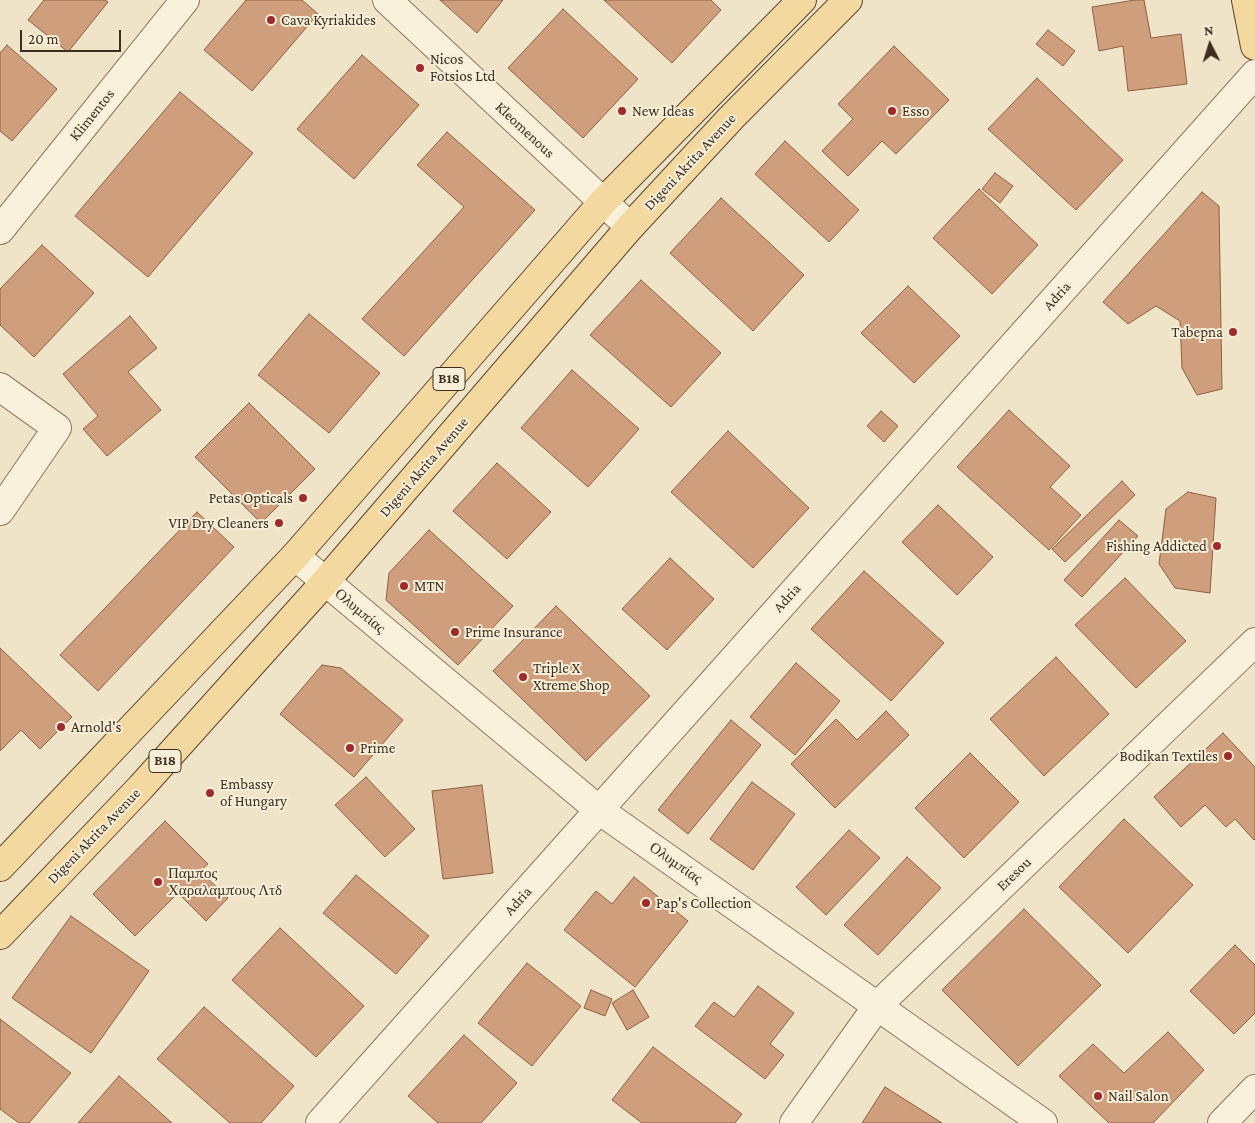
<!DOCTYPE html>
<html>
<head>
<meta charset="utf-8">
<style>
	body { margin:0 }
	#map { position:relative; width:1255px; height:1123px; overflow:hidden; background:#f0e4c8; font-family:"Crimson Pro",serif }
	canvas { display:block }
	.north { position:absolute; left:1185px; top:20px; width:50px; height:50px; -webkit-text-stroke:4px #f7eed8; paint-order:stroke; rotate:355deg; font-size:14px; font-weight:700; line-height:20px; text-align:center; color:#3d2e20 }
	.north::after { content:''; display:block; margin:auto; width:18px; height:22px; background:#3d2e20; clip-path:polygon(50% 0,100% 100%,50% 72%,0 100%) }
	.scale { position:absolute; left:20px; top:30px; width:101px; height:22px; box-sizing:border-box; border:2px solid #3d2e20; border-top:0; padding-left:6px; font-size:15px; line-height:18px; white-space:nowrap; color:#3d2e20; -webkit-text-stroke:4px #f7eed8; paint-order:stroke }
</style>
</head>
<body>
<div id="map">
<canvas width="1255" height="1123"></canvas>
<div class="north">N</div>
<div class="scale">20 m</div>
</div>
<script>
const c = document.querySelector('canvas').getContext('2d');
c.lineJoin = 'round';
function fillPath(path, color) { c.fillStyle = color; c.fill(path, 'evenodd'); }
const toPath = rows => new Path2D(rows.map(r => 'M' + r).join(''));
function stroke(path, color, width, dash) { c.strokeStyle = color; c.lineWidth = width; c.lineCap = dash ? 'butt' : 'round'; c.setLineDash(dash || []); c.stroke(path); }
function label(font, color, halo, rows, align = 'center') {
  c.font = font + ' "Crimson Pro",serif'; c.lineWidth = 4; c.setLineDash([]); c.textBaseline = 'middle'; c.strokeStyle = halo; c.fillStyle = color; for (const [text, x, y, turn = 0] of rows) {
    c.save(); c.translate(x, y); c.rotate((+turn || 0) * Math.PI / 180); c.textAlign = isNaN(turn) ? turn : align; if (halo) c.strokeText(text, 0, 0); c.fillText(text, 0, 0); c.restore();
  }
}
const building = toPath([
	[44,0,105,0,108,2,68,52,28,20,44,0],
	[246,0,302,0,318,14,252,91,204,50,246,0],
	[440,0,503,0,477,33,440,0],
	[604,0,711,0,721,10,672,63,604,0],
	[1135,0,1144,0,1151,38,1181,34,1187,84,1128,91,1123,46,1099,51,1092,7,1135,0],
	[563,9,638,79,583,138,508,68,563,9],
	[1048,30,1075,51,1063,66,1036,44,1048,30],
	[7,45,57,89,12,141,0,131,0,53,7,45],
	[894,46,949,100,896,154,882,141,848,176,822,151,853,119,838,104,894,46],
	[362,55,419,105,354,179,297,129,362,55],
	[1037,78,1123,160,1076,210,988,129,1037,78],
	[180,92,253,153,148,277,75,216,180,92],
	[447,132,535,210,404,356,362,319,464,207,417,165,447,132],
	[785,141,859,210,829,242,755,174,785,141],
	[995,173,1013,186,1000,203,982,189,995,173],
	[979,189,1038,245,992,294,933,238,979,189],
	[1202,192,1219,206,1222,389,1197,395,1182,368,1180,321,1156,306,1128,324,1103,302,1202,192],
	[721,198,804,275,753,331,670,253,721,198],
	[42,245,94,293,34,357,0,325,0,289,42,245],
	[641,280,721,353,671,407,590,335,641,280],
	[908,286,960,336,914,383,861,333,908,286],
	[309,314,380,373,329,433,258,375,309,314],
	[130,316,157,348,128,372,161,410,107,456,83,429,98,416,63,374,130,316],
	[572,370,639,429,588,487,521,428,572,370],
	[249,403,315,469,261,523,195,457,249,403],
	[1009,410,1070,466,1050,487,1081,515,1049,550,957,467,1009,410],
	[881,411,898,426,884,442,867,426,881,411],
	[728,431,809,508,753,568,671,492,728,431],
	[497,463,551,512,507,559,453,511,497,463],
	[1122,481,1135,495,1065,562,1052,549,1122,481],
	[1188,492,1216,498,1210,593,1175,588,1159,564,1166,509,1188,492],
	[938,505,993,557,957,595,902,542,938,505],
	[197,512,234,547,98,691,60,655,197,512],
	[1119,520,1138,536,1082,597,1064,580,1119,520],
	[429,530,513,606,458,665,386,600,389,573,429,530],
	[670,558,714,599,667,650,622,609,670,558],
	[864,571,944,643,891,701,811,629,864,571],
	[1125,578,1186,641,1136,688,1075,625,1125,578],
	[556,606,650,696,586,761,493,671,556,606],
	[0,648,72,717,40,749,21,730,0,751,0,648],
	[1056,657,1109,714,1044,776,990,719,1056,657],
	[796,663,840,701,795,755,750,717,796,663],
	[322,665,341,668,403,720,354,777,280,714,322,665],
	[886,711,909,735,835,808,791,764,836,719,857,740,886,711],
	[731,720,761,745,688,834,658,810,731,720],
	[1223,733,1255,767,1255,839,1254,840,1235,819,1226,827,1205,805,1181,827,1154,797,1223,733],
	[970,753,1019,802,964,858,915,808,970,753],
	[366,777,415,829,385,857,335,805,366,777],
	[752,782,795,814,753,870,710,839,752,782],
	[482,785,493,873,443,879,432,791,482,785],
	[1124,819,1193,885,1128,953,1059,887,1124,819],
	[165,821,208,864,200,871,228,898,206,921,178,893,135,936,93,894,165,821],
	[849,830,880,858,826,915,796,887,849,830],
	[907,857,941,888,878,955,844,925,907,857],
	[356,875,429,936,396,974,323,913,356,875],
	[634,877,688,921,635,987,564,930,596,891,612,904,634,877],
	[1024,909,1101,985,1018,1066,942,990,1024,909],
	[71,916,149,971,91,1053,12,998,71,916],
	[280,928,364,1006,316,1057,232,980,280,928],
	[1235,945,1255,965,1255,1013,1234,1034,1190,991,1235,945],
	[527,963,581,1006,532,1066,478,1023,527,963],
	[758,986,794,1013,770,1044,784,1055,765,1079,695,1026,714,1002,734,1017,758,986],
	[591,990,612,999,605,1016,584,1008,591,990],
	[633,990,649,1017,627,1030,612,1003,633,990],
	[204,1007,294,1086,261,1123,230,1123,157,1059,204,1007],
	[0,1019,71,1073,29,1123,19,1123,0,1109,0,1019],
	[1168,1032,1204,1070,1153,1123,1109,1123,1059,1076,1093,1044,1124,1073,1168,1032],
	[464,1035,517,1083,481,1123,438,1123,408,1096,464,1035],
	[653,1047,742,1114,735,1123,642,1123,612,1100,653,1047],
	[119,1076,172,1123,78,1123,119,1076],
	[885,1087,942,1123,862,1123,885,1087]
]);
const minor = toPath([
	[387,0,630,227],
	[0,230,185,0],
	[0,387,57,428,0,511],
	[295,556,599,810,1043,1123],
	[320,1123,1255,74],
	[794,1123,878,1005,1255,642],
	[1222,1123,1255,1089]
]);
const major = toPath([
	[1246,0,1255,46],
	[0,867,295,556,603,202,802,0],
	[0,935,141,787,325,582,630,227,731,118,848,0]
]);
const markers = [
	[271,20,5,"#9e2a2b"],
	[420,68,5,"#9e2a2b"],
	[622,111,5,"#9e2a2b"],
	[892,111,5,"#9e2a2b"],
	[1233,332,5,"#9e2a2b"],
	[303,498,5,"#9e2a2b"],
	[279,523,5,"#9e2a2b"],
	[1217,546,5,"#9e2a2b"],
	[404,586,5,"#9e2a2b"],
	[455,632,5,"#9e2a2b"],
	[523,677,5,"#9e2a2b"],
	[61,727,5,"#9e2a2b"],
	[350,748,5,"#9e2a2b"],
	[1228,756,5,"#9e2a2b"],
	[210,793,5,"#9e2a2b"],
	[158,882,5,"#9e2a2b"],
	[646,903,5,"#9e2a2b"],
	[1098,1096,5,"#9e2a2b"]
];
const shields = [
	[449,379,32],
	[165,761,32]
];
const shieldNames = [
	["B18",449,379],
	["B18",165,761]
];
const poiNames = [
	["Cava Kyriakides",281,20],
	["Nicos",430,59],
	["Fotsios Ltd",430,76],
	["New Ideas",632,111],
	["Esso",902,111],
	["Tabepna",1223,332,"right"],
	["Petas Opticals",293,498,"right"],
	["VIP Dry Cleaners",269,523,"right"],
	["Fishing Addicted",1207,546,"right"],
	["MTN",414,586],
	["Prime Insurance",465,632],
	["Triple X",533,668],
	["Xtreme Shop",533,685],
	["Arnold's",71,727],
	["Prime",360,748],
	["Bodikan Textiles",1218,756,"right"],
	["Embassy",220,784],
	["of Hungary",220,801],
	["Παμπος",168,873],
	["Χαραλαμπους Λτδ",168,890],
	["Pap's Collection",656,903],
	["Nail Salon",1108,1096]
];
const streetNames = [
	["Klimentos",92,115,-51],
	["Kleomenous",525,130,43],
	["Digeni Akrita Avenue",690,162,-47],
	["Adria",1057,296,-48],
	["Digeni Akrita Avenue",424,467,-49],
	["Adria",787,598,-48],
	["Ολυμπίας",360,611,40],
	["Digeni Akrita Avenue",94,836,-46],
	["Ολυμπίας",676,863,35],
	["Eresou",1014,874,-44],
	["Adria",518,901,-48]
];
fillPath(building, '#cf9f7d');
stroke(building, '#8d5f41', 1);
stroke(minor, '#8d765c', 30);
stroke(major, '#5b4430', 30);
stroke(minor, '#faf1dc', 28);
stroke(major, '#f3d9a0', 28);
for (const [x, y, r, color] of markers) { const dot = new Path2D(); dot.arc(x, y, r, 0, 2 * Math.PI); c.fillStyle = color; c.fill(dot); stroke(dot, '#f7eed8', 2); }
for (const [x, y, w] of shields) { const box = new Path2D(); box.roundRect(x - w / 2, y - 11.5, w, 23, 4); c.fillStyle = '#f7eed8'; c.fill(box); stroke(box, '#3d2e20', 1); }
label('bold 14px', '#3d2e20', null, shieldNames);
label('15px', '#3d2e20', '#f7eed8', poiNames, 'left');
label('15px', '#3d2e20', '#f7eed8', streetNames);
</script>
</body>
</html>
